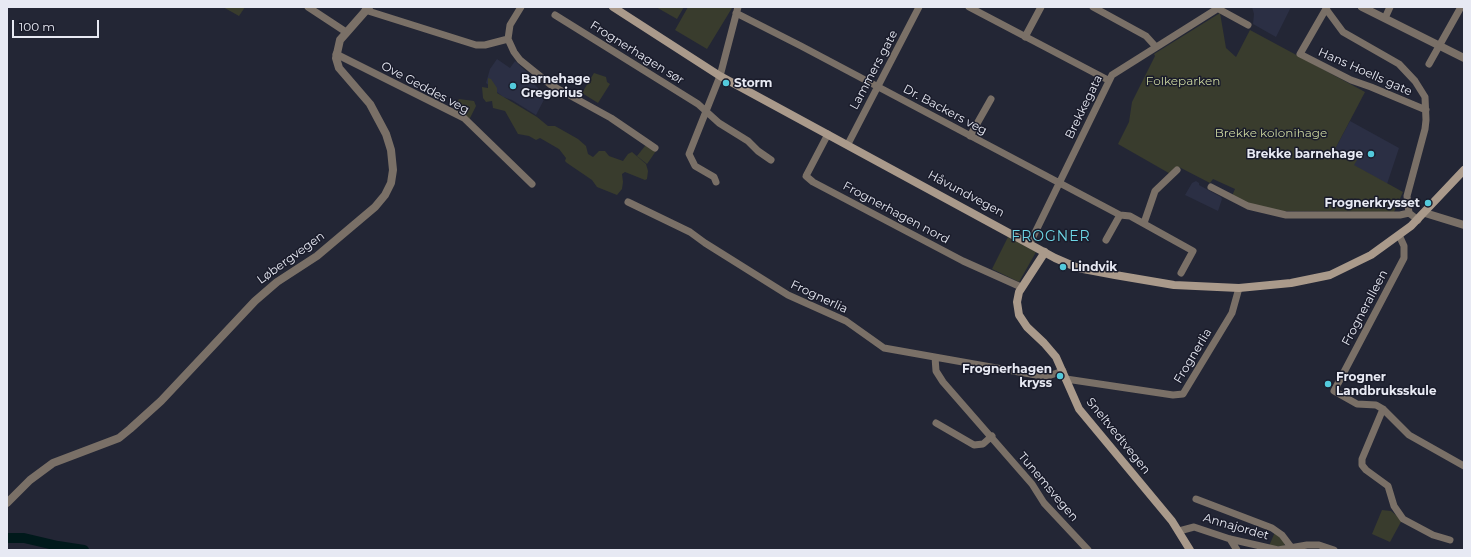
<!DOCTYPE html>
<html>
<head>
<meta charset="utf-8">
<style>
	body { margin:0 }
	#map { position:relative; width:1471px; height:557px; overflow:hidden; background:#232635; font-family:Montserrat,sans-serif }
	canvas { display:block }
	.frame { position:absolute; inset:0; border:8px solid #e7e9f3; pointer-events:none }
	.scale { position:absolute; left:12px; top:20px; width:87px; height:18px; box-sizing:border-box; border:2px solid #e7e9f3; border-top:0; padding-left:5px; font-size:12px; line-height:14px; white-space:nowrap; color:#e7e9f3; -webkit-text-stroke:3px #1a1c2b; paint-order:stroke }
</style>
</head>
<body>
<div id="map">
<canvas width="1471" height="557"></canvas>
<div class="frame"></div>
<div class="scale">100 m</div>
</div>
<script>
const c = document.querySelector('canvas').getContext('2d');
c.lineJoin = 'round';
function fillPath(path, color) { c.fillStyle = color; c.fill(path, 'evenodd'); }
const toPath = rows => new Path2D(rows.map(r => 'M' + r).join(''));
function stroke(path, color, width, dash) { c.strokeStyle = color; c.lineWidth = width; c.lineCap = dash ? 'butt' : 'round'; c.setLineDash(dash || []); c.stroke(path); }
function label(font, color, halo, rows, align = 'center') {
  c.font = font + ' Montserrat,sans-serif'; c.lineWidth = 3; c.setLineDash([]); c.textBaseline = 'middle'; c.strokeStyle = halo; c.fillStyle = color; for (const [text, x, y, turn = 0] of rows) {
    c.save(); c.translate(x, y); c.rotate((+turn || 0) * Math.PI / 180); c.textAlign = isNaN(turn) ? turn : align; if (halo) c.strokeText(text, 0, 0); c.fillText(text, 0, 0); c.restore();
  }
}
const built = toPath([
	[1252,7,1291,7,1276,37,1253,24,1254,14],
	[497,59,510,68,515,61,529,74,527,77,538,88,544,92,547,89,549,90,536,115,512,100,503,97,486,83,490,69],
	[1350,121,1399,148,1387,184,1353,165,1356,160,1335,149],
	[1196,181,1199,183,1199,185,1221,197,1222,199,1218,211,1185,195,1192,183]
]);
const green = toPath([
	[223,7,245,7,239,16],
	[656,7,684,7,677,19],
	[688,7,732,8,707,49,675,30],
	[1220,13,1226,48,1236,57,1250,30,1365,92,1335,149,1357,160,1354,165,1403,192,1394,212,1280,211,1249,204,1232,196,1235,189,1213,179,1210,183,1179,167,1174,176,1118,144,1129,122,1132,102,1155,56,1154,54],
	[594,73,606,77,607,82,610,84,598,103,582,93],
	[488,78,491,79,497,88,497,93,537,117,548,126,555,126,578,139,586,146,588,154,593,157,599,151,605,151,609,156,623,161,628,154,632,152,646,164,648,171,647,179,645,180,625,172,622,174,623,182,622,189,617,195,597,187,592,180,567,163,565,161,566,158,559,149,540,138,536,140,529,136,518,134,505,111,493,108,492,101,486,102,483,98,482,87,488,88],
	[459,99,474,101,476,106,469,120,453,108],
	[648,145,656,151,647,164,637,156,645,146],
	[1008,237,1036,252,1019,282,992,269],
	[1382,510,1391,511,1402,520,1390,542,1372,534],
	[1275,532,1286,543,1283,546,1269,546]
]);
const river = toPath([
	[7,538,24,538,58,546,84,550]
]);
const minor = toPath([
	[308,7,346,32],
	[521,7,510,25,508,39,514,52,520,60,551,85,611,118,655,148],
	[969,7,1108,80],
	[1093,7,1146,36,1156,47],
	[1215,7,1248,25],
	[1327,7,1300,54,1351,80,1371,87,1426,110],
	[1326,9,1343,32,1399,64,1415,81,1425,97,1426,120,1425,129,1407,196,1409,213,1418,220],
	[365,10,476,45,485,45,508,39],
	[736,13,801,46,1120,215,1130,216,1193,251,1181,273],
	[555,15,698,104,719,123,748,141,758,151,771,160],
	[1385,18,1390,7],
	[1025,37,1041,7],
	[336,54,464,118,532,184],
	[1429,64,1461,7],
	[828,134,806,176,813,182,963,261,1021,287],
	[970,136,991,99],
	[848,144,919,7],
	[716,182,714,177,695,166,689,154,720,76,738,7],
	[1211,187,1248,206,1286,215,1400,215,1409,213],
	[628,202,690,232,705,243,788,295,846,321,884,348,1036,375,1048,376,1063,371],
	[1144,223,1155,191,1177,170],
	[1399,235,1404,246,1404,258,1334,391,1357,404,1376,405,1383,409,1409,435,1464,466],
	[1106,240,1120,215],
	[1030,243,1112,75,1220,7],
	[935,357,936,371,943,382,1032,484,1044,503,1088,550],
	[1066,379,1173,395,1183,394,1232,313,1239,288],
	[1383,409,1362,459,1362,465,1366,470,1388,486,1394,506,1403,519,1433,535,1450,540],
	[936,423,974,445,983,444,992,436],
	[1196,499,1272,528,1282,535,1291,547],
	[1179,531,1194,527,1230,539,1278,550,1307,545,1319,545,1334,550],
	[1230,539,1237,550]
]);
const tertiary = toPath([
	[1362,7,1464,58],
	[1425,213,1464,225],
	[7,503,30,480,53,463,119,438,130,429,161,401,255,301,277,282,317,256,375,207,385,195,391,183,393,170,391,150,386,134,370,104,339,68,336,58,340,40,369,7]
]);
const secondary = toPath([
	[613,7,720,76,1055,258,1078,268,1115,275,1174,285,1239,288,1291,283,1330,275,1371,255,1411,226,1464,170],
	[1045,252,1019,292,1017,302,1019,315,1027,327,1044,343,1056,357,1079,409,1172,521,1190,550]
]);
const markers = [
	[726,83,4,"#53cadc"],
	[513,86,4,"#53cadc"],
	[1371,154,4,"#53cadc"],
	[1428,203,4,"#53cadc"],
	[1063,267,4,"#53cadc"],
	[1060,376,4,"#53cadc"],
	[1328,384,4,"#53cadc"]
];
const streetNames = [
	["Frognerhagen sør",637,53,32],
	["Lammers gate",874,70,-62],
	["Hans Hoells gate",1365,72,24],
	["Ove Geddes veg",425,88,28],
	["Brekkegata",1084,107,-64],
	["Dr. Backers veg",945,110,28],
	["Håvundvegen",966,194,28],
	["Frognerhagen nord",896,213,28],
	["Løbergvegen",291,258,-36],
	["Frognerlia",819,297,25],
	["Frogneralleen",1365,308,-62],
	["Frognerlia",1193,356,-59],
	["Sneltvedtvegen",1118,436,51],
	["Tunemsvegen",1048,487,50],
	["Annajordet",1236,527,16]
];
const poiNames = [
	["Barnehage",521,79],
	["Gregorius",521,93],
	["Storm",734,83],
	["Brekke barnehage",1363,154,"right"],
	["Frognerkrysset",1420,203,"right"],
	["Lindvik",1071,267],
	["Frognerhagen",1052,369,"right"],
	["kryss",1052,383,"right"],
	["Frogner",1336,377],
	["Landbruksskule",1336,391]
];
const parkNames = [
	["Folkeparken",1183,81],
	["Brekke kolonihage",1271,133]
];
const quarterNames = [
	["FROGNER",1051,237]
];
fillPath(built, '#2b2f44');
fillPath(green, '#393c2d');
stroke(river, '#00191b', 10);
stroke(minor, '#7a7067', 7);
stroke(tertiary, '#7a7067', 8);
stroke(secondary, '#aa9a8b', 8);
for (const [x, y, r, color] of markers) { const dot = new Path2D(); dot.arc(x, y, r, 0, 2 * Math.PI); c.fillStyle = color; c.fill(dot); stroke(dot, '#1a1c2b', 1.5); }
label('12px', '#e7e9f3', '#1a1c2b', streetNames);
label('bold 12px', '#e7e9f3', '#1a1c2b', poiNames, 'left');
label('12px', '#cad49e', '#1a1c2b', parkNames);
c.letterSpacing = '1px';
label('14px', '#6ed7e7', '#1a1c2b', quarterNames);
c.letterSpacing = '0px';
</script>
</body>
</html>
